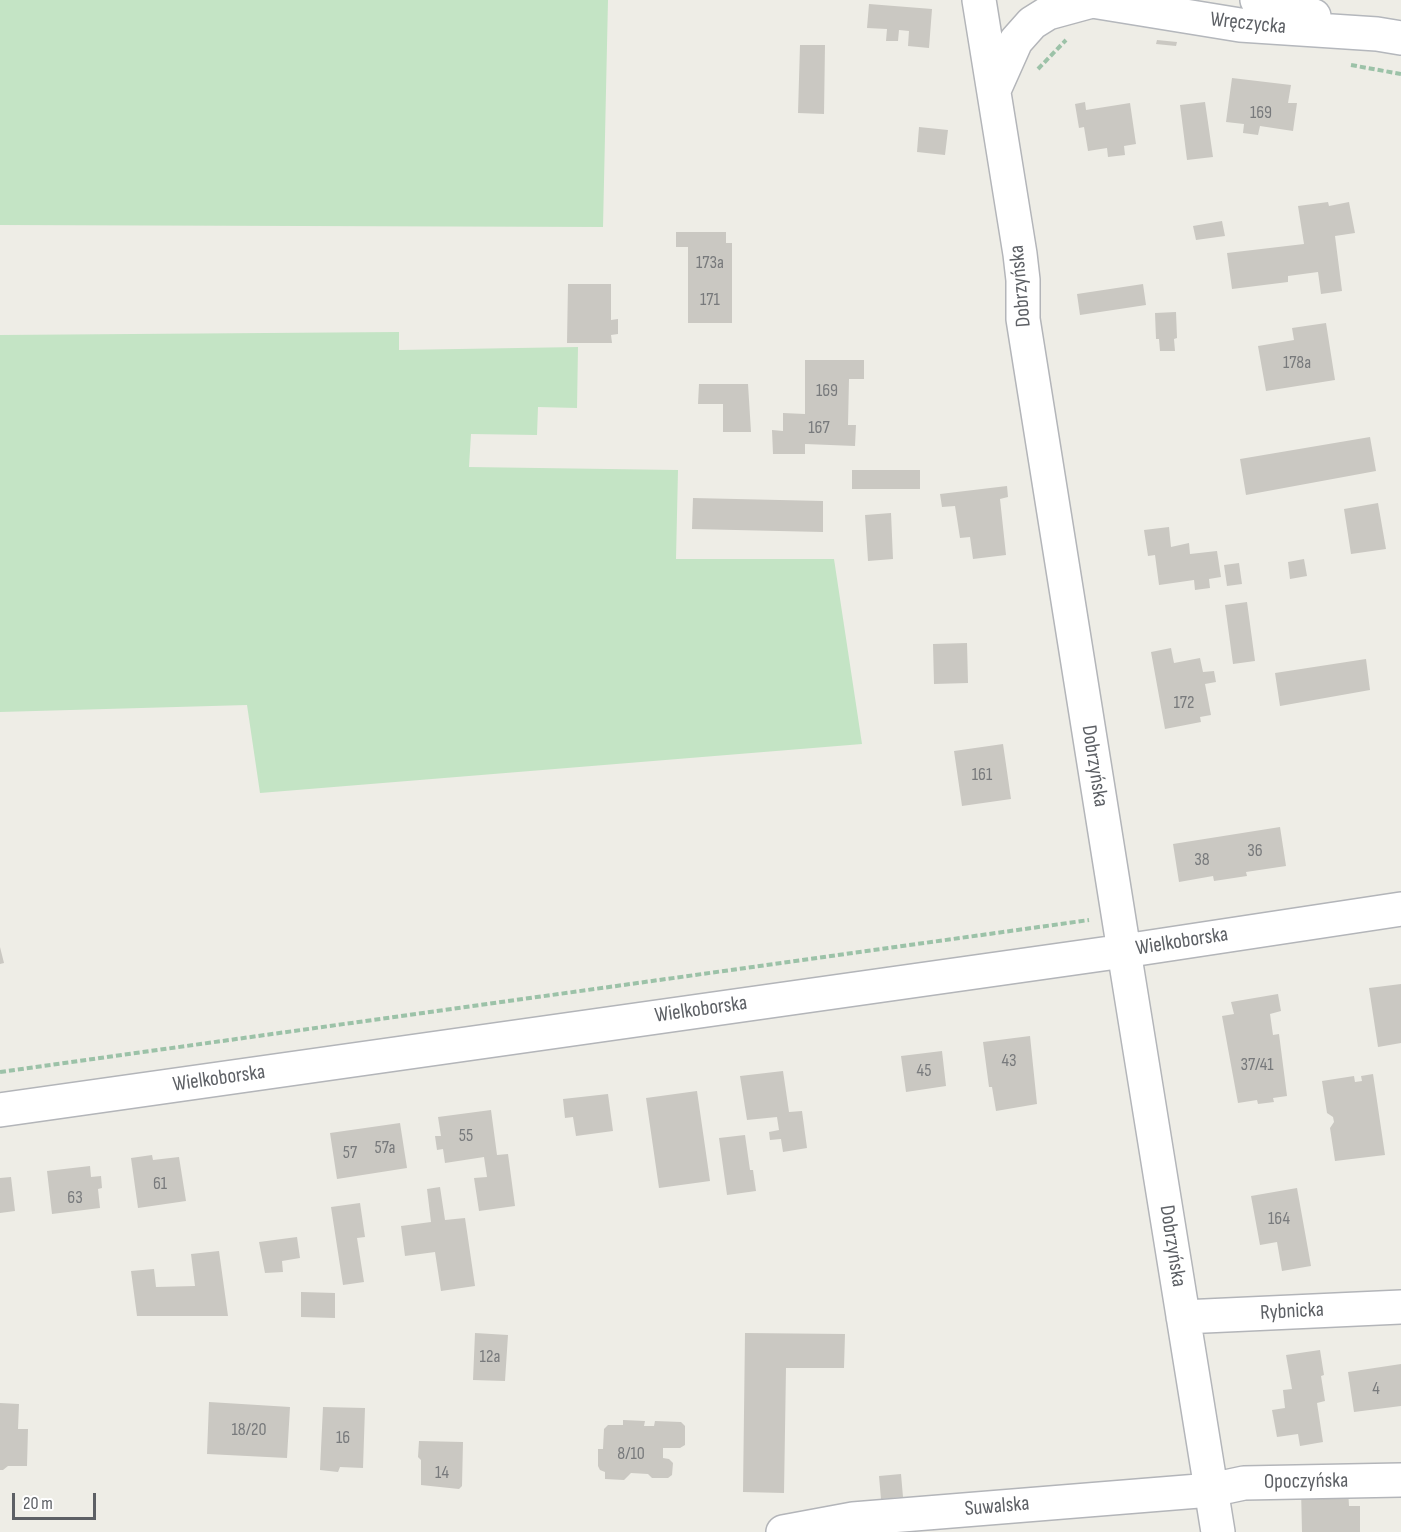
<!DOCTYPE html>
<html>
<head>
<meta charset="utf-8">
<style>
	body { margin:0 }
	#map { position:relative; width:1401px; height:1532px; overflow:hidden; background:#eeede6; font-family:"Sofia Sans Condensed",sans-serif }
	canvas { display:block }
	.scale { position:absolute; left:12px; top:1493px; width:84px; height:27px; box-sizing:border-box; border:3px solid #5d6065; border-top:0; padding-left:8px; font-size:18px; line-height:21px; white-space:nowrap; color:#5d6065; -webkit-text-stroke:4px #fff; paint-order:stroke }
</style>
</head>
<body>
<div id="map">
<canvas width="1401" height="1532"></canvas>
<div class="scale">20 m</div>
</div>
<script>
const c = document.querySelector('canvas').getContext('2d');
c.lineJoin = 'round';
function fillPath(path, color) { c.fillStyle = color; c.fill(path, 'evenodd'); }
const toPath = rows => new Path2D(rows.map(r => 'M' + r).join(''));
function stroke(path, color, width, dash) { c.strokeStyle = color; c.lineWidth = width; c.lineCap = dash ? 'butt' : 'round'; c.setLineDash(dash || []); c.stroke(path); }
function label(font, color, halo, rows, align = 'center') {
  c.font = font + ' "Sofia Sans Condensed",sans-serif'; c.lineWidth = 4.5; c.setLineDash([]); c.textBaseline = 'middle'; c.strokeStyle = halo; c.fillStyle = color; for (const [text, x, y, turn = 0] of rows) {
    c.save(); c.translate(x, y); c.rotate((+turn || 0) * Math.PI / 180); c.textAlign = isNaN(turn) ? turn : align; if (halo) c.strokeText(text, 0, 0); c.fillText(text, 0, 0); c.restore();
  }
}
const green = toPath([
	[0,0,608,0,603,227,0,225],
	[399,332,399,350,578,347,577,408,538,407,537,435,471,434,469,467,678,470,676,559,834,559,862,744,260,793,247,705,0,712,0,335]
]);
const building = toPath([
	[869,4,932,9,929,48,908,46,909,31,899,30,898,41,886,41,887,29,867,28],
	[1157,40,1177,42,1176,46,1156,44],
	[800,45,825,45,824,114,798,113],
	[1232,78,1291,85,1288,103,1297,103,1293,131,1260,126,1258,135,1243,133,1244,124,1226,122],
	[1085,102,1086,110,1130,103,1136,144,1124,146,1125,155,1108,157,1107,148,1088,151,1084,127,1079,128,1075,104],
	[1205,102,1213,157,1187,160,1180,105],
	[919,127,948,130,945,155,917,152],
	[1328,202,1329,206,1349,202,1355,233,1335,236,1342,291,1321,294,1318,272,1288,276,1288,282,1232,289,1227,253,1304,244,1298,206],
	[1222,221,1225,236,1196,240,1193,226],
	[676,232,726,232,726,243,732,243,732,323,688,323,688,247,676,247],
	[568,284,611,284,611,320,618,319,618,334,611,335,612,343,567,343],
	[1143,284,1146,305,1080,315,1077,294],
	[1176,312,1177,338,1174,339,1175,351,1160,351,1159,339,1156,339,1155,313],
	[1326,323,1335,380,1266,391,1258,346,1294,340,1292,328],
	[805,360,864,360,864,379,849,379,848,425,856,425,855,446,805,444,805,454,773,454,772,430,783,431,783,413,805,414],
	[699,384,748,384,751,432,723,432,723,404,698,404],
	[1370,437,1376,471,1246,495,1240,459],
	[852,470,920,470,920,489,852,489],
	[1007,486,1008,497,1000,499,1006,555,973,559,970,537,960,538,955,506,942,507,940,494],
	[693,498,823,501,823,532,692,529],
	[1378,503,1386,549,1351,554,1344,509],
	[891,513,893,559,868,561,865,515],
	[1169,527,1171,547,1189,543,1190,554,1217,551,1221,577,1209,579,1210,588,1195,590,1194,580,1159,585,1155,555,1148,556,1144,530],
	[1304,559,1307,576,1290,579,1288,562],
	[1239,563,1242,584,1227,586,1224,565],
	[1247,602,1255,661,1233,664,1225,605],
	[967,643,968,683,934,684,933,644],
	[1171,648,1174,663,1200,658,1203,672,1214,671,1216,682,1205,684,1211,715,1200,717,1201,722,1165,729,1151,652],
	[1366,659,1370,690,1280,706,1275,673],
	[1003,744,1011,799,962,806,954,751],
	[1280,827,1286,866,1246,872,1247,876,1214,881,1213,876,1179,882,1173,844],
	[0,947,4,963,0,964],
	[1401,984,1401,1043,1378,1047,1369,988],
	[1278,994,1281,1011,1270,1014,1273,1035,1279,1034,1287,1096,1273,1098,1274,1102,1258,1104,1257,1100,1238,1103,1222,1016,1234,1014,1231,1002],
	[1030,1036,1037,1104,996,1111,992,1087,989,1087,983,1042],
	[942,1051,946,1086,906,1092,901,1056],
	[783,1071,789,1112,802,1111,807,1148,783,1152,781,1139,770,1140,769,1132,779,1130,777,1117,747,1120,740,1076],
	[1373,1074,1385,1155,1335,1161,1330,1128,1334,1122,1333,1117,1327,1113,1322,1081,1354,1076,1355,1082,1362,1081,1361,1076],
	[697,1091,710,1181,659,1188,646,1098],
	[608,1094,613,1131,576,1136,573,1117,565,1118,563,1099],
	[491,1110,497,1155,508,1154,515,1206,479,1211,474,1178,487,1177,484,1157,445,1163,443,1149,437,1150,435,1136,441,1136,438,1117],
	[400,1123,407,1168,337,1179,330,1133],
	[745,1135,750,1170,753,1170,756,1191,727,1195,719,1138],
	[152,1155,153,1160,179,1157,186,1201,138,1208,131,1158],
	[90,1166,91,1177,101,1176,102,1188,98,1189,100,1208,52,1214,47,1171],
	[11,1177,15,1211,0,1213,0,1178],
	[440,1187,445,1220,465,1218,475,1286,441,1291,435,1252,405,1256,401,1226,431,1222,427,1189],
	[1297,1188,1311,1266,1282,1271,1277,1242,1260,1245,1251,1196],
	[360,1203,365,1237,357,1238,364,1282,343,1285,331,1207],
	[297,1237,300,1258,282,1261,283,1272,265,1273,259,1242],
	[219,1251,228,1316,137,1316,131,1271,154,1269,156,1287,195,1286,191,1254],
	[301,1292,335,1293,335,1318,301,1317],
	[475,1333,508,1335,505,1381,473,1380],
	[745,1333,845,1334,844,1368,786,1368,784,1493,743,1492],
	[1320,1350,1324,1375,1321,1376,1325,1401,1317,1403,1323,1442,1300,1446,1298,1434,1277,1437,1272,1410,1285,1408,1283,1390,1292,1389,1286,1355],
	[1401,1364,1401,1406,1354,1412,1348,1372],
	[209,1402,290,1407,287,1458,207,1454],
	[0,1403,19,1404,18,1429,28,1429,27,1466,8,1466,3,1470,0,1470],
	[323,1407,365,1408,363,1468,340,1467,338,1472,320,1470],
	[623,1420,645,1421,644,1426,654,1426,655,1421,681,1422,685,1426,685,1445,680,1448,663,1448,663,1458,669,1459,673,1463,672,1475,668,1478,652,1478,648,1474,631,1473,624,1480,605,1479,605,1472,600,1470,598,1466,598,1449,603,1449,604,1429,608,1425,623,1425],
	[419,1441,463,1442,462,1486,459,1489,421,1485,421,1460,418,1457],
	[901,1474,903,1497,881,1499,879,1476],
	[1348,1488,1349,1506,1360,1506,1360,1532,1302,1532,1301,1489]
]);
const path = toPath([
	[1351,65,1401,74],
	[1038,69,1066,40],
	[0,1072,1089,920]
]);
const minor = toPath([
	[1124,951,1218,1532],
	[1183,1317,1401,1307],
	[783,1532,853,1519,1211,1490,1244,1483,1401,1480]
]);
const tertiary = toPath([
	[979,0,1020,254,1023,280,1023,319,1124,951],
	[995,88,1016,41,1032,23,1048,13,1092,1],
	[0,1110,1124,951,1401,909]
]);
const secondary = toPath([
	[1086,0,1240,25,1377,34,1401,38],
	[1257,0,1314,16]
]);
const numberNames = [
	["169",1261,113],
	["173a",710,263],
	["171",710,300],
	["178a",1297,363],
	["169",827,391],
	["167",819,428],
	["172",1184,703],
	["161",982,775],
	["36",1255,851],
	["38",1202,860],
	["43",1009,1061],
	["37/41",1257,1065],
	["45",924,1071],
	["55",466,1136],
	["57a",385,1148],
	["57",350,1153],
	["61",160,1184],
	["63",75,1198],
	["164",1279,1219],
	["12a",490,1357],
	["4",1376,1389],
	["18/20",249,1430],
	["16",343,1438],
	["8/10",631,1454],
	["14",442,1473]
];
const streetNames = [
	["Wręczycka",1248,24,6],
	["Dobrzyńska",1021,286,-95],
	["Dobrzyńska",1094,766,81],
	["Wielkoborska",1182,942,-9],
	["Wielkoborska",701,1010,-8],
	["Wielkoborska",219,1079,-8],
	["Dobrzyńska",1172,1246,81],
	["Rybnicka",1292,1312,-3],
	["Opoczyńska",1306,1482,-1],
	["Suwalska",997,1507,-5]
];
fillPath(green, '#c4e4c5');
fillPath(building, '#cac8c2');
stroke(minor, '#b3b5b9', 36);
stroke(tertiary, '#b3b5b9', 36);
stroke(secondary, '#b4b7bc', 36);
stroke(path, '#9cc2a8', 4, [6, 3]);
stroke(minor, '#fff', 33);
stroke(tertiary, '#fff', 33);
stroke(secondary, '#fff', 33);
label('18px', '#787a7c', null, numberNames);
label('21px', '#5d6065', '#fff', streetNames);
</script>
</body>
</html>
